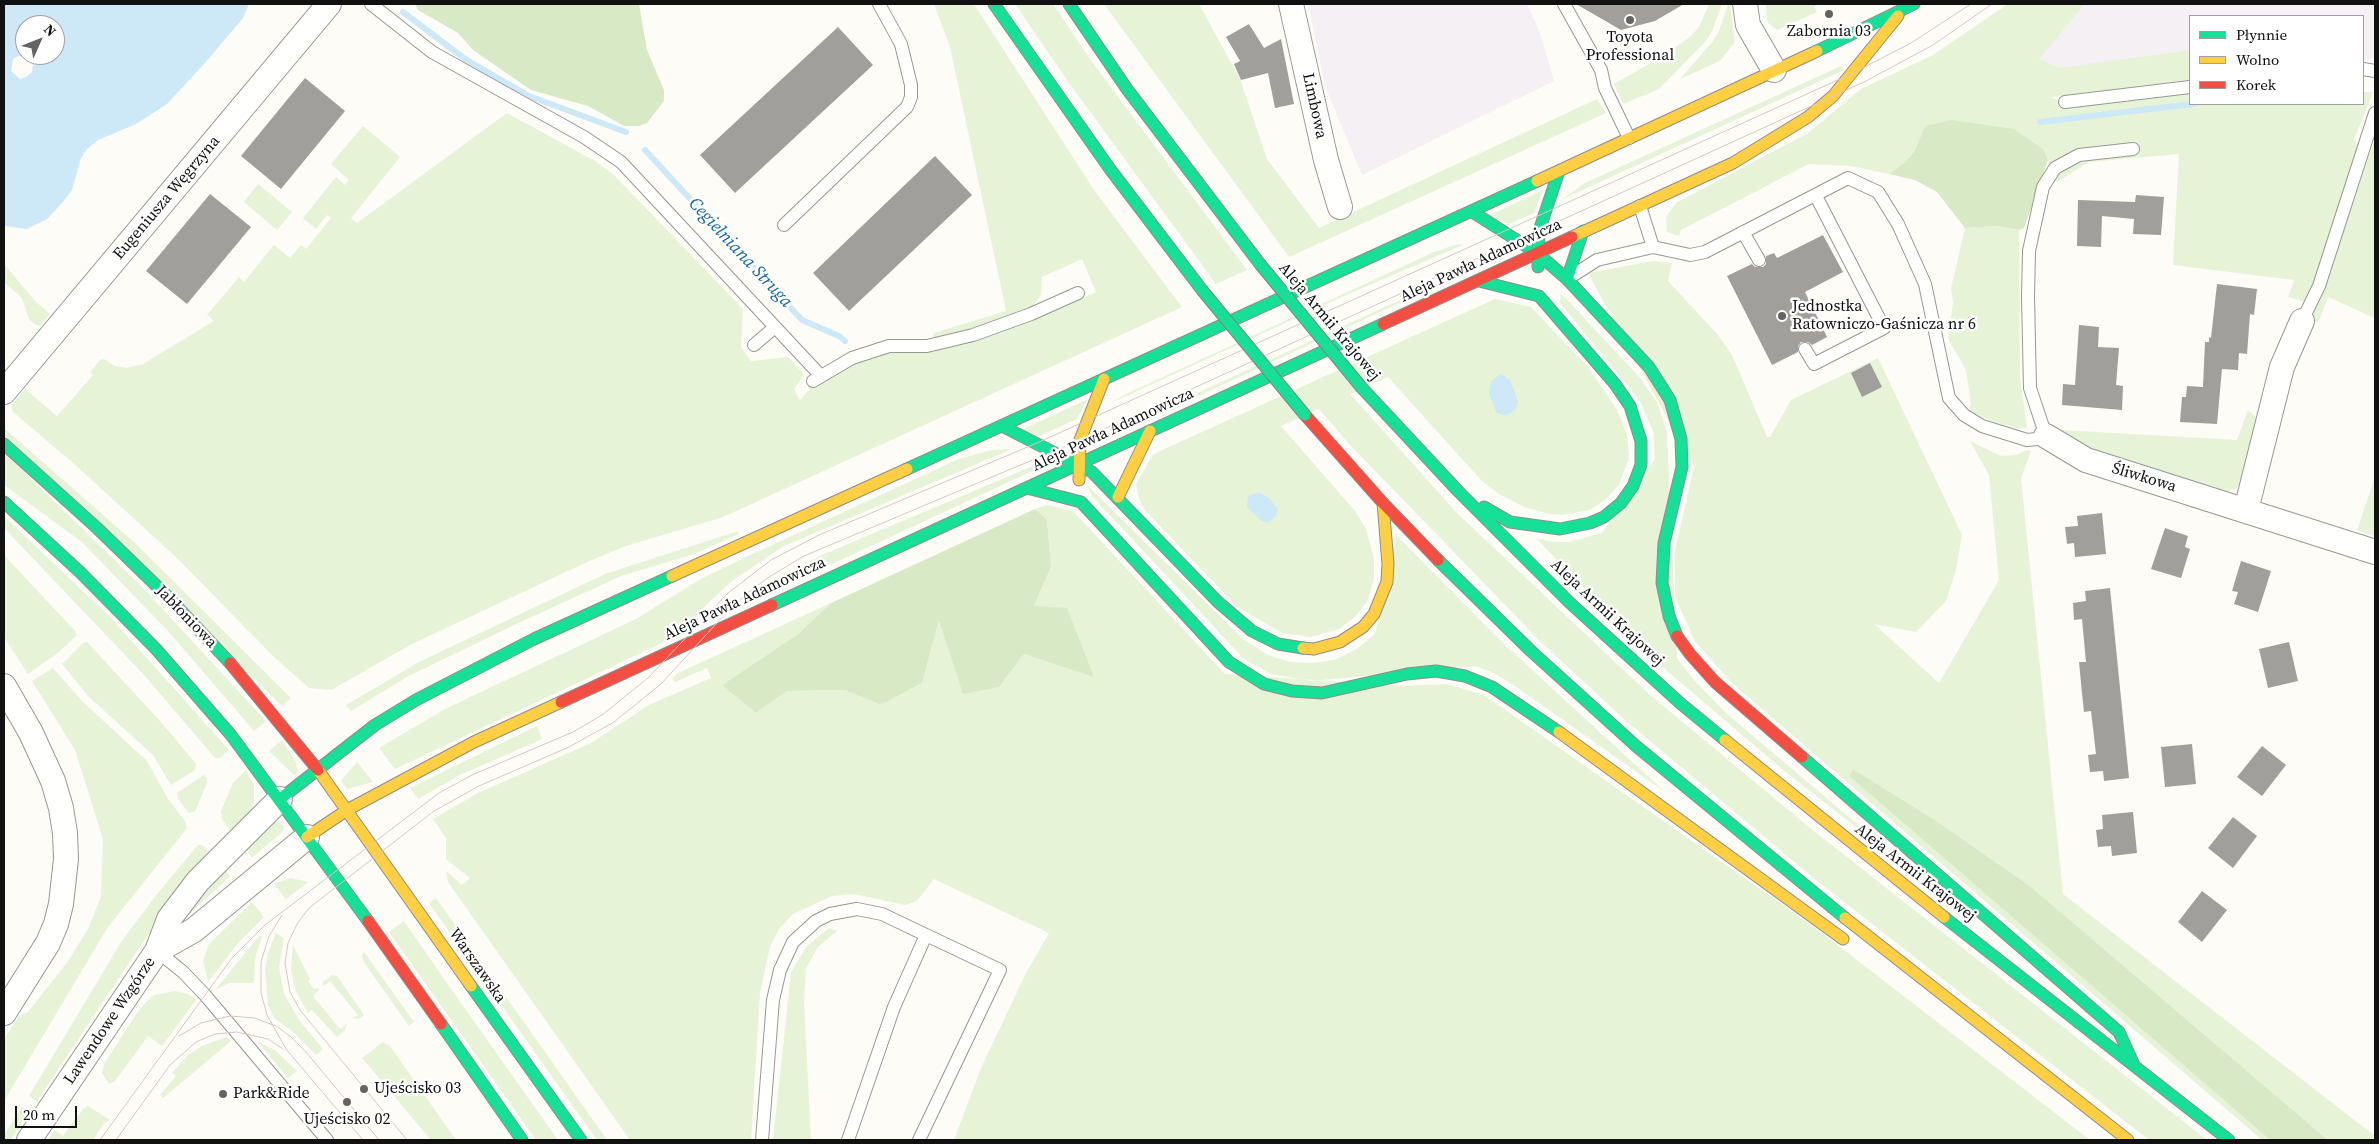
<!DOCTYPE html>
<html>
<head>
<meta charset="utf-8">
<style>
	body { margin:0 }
	#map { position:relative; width:2379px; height:1144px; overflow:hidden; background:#fdfcf7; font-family:"Source Serif 4",serif }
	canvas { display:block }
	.frame { position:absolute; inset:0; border:5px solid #111; pointer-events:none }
	.legend { position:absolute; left:2189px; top:15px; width:175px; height:90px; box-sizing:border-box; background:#fff; border:1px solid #a0a0a0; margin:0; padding:6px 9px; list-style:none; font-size:15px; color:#111 }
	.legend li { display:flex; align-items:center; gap:10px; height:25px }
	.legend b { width:25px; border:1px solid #a0a0a0 }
	.north { position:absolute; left:15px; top:15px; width:50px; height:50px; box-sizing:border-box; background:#fff; border:1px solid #a0a0a0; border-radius:50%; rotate:46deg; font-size:14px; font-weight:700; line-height:20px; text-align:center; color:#111 }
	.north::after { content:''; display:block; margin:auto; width:18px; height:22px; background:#646362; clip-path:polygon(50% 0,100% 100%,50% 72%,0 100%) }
	.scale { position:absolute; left:15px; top:1106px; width:62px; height:22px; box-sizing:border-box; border:2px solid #111; border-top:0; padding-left:6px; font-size:15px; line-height:18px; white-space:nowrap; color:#111; -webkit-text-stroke:4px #fff; paint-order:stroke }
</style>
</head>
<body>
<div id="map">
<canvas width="2379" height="1144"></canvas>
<div class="frame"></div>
<ul class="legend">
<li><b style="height:6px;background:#16e098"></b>Płynnie</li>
<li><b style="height:6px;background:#ffcf43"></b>Wolno</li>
<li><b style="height:6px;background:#f24e42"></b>Korek</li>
</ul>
<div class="north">N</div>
<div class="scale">20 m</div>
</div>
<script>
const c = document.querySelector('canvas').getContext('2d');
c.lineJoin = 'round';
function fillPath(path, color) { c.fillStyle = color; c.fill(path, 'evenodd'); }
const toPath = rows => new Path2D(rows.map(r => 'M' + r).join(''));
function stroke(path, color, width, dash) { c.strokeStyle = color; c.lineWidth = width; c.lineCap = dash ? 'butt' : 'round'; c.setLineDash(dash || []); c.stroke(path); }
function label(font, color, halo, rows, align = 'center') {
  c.font = font + ' "Source Serif 4",serif'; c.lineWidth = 5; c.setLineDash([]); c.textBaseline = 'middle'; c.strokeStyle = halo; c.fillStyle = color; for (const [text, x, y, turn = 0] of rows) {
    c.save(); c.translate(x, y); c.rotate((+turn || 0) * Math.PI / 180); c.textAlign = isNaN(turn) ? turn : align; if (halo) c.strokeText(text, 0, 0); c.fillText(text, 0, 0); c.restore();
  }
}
const industrial = toPath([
	[1308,4,1527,4,1540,33,1554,81,1362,175,1325,86],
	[2085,4,2375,4,2375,59,2363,60,2363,16,2190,16,2190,50,2060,69,2038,59]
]);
const green = toPath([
	[934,4,974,4,1094,190,1182,307,723,517,626,546,587,562,412,644,331,690,309,688,274,657,177,558,72,462,13,412,11,406,25,389,57,416,93,375,90,372,100,360,104,359,115,366,126,368,143,364,214,321,207,315,239,277,244,282,274,245,290,258,301,245,306,249,331,218,327,215,316,229,303,218,336,177,345,185,349,180,331,164,363,126,400,157,351,218,357,223,507,113,595,161,614,175,743,309,741,347,751,361,788,357,804,374,794,390,800,400,814,384,839,370,872,356,898,351,919,353,944,349,1041,316,1096,292,1082,259,1042,277,1041,295,1033,306,1012,316,932,340,934,333,1006,311,950,47],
	[1015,4,1053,4,1090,59,1247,270,1216,284,1069,83],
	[1104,4,1199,4,1240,79,1267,159,1319,228,1597,99,1606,113,1289,257],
	[1709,4,1722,4,1712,31,1706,41,1659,89,1623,104,1614,84,1665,55,1691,36,1699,27],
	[1728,4,1730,4,1735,42,1720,61,1680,79,1713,41,1719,31],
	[1766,4,1819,4,1814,7,1817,12,1777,30,1767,22],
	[2008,4,2085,4,2039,59,2060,68,2190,50,2190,80,2051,97,2069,107,2190,92,2190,104,2363,104,2363,92,2373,92,2354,140,2358,144,2314,284,2305,302,2288,297,2294,280,2173,265,2179,154,2089,162,2057,182,2044,150,1925,126,1914,152,1905,162,1889,174,1851,166,1809,164,1681,230,1679,236,1667,232,1666,217,1676,203,1808,133,1861,89,1933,55],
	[1841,66,1844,70,1561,200,1585,183],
	[2375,140,2375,318,2328,297,2318,323,2309,320,2368,148,2371,149],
	[258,184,292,212,277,230,244,202],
	[1543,190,1534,213,1509,224,1488,216],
	[1997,226,2019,230,2020,377,2027,428,2015,428,1994,422,1968,410,1971,405,1966,370,1948,339,1953,303,1951,288,1965,228],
	[1465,244,1344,296,1109,404,1124,395,1432,253,1454,245],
	[1505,252,1508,253,1105,439,1099,438],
	[1653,261,1672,263,1668,281,1718,335,1732,355,1767,437,1770,437,1791,400,1878,358,1962,535,1956,570,1946,601,1916,632,1874,624,1939,683,1999,580,1989,475,1970,441,2001,456,2016,455,2027,450,2031,451,2021,478,2063,894,2375,1136,2375,1140,2328,1140,2030,886,1935,820,1853,769,1849,776,2270,1140,2262,1140,1732,683,1695,641,1675,597,1675,550,1694,467,1588,273],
	[4,264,35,301,50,314,40,326,34,324,29,319,22,298,4,282],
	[1561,293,1640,378,1657,402,1667,432,1677,658,1694,680,1726,713,1863,829,1866,835,1782,769,1645,652,1536,538,1554,542,1570,542,1602,533,1655,459,1653,431,1640,401,1560,303],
	[1495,299,1531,307,1588,367,1616,408,1627,434,1629,459,1618,486,1605,500,1590,510,1563,515,1549,514,1524,507,1499,494,1481,480,1388,377,1350,394,1457,513,1649,694,1810,828,2207,1140,2149,1140,1816,880,1626,721,1542,643,1350,445,1319,409,1281,426,1355,511,1366,529,1374,558,1374,579,1368,600,1356,616,1339,629,1311,637,1282,633,1236,606,1144,509,1139,499,1136,484,1153,455,1158,452],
	[1088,399,1077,419,1037,437,1017,432],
	[2248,410,2256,417,2259,428,2247,472,2237,488,2220,495,2067,442,2057,435,2061,430,2237,440],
	[4,428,135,543,291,698,282,706,4,436],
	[1012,449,784,546,732,581,706,605,683,633,395,769,379,748,445,709,636,619,701,579,746,557,959,459,992,450],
	[4,452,145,590,266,721,254,731,168,631,82,542,4,485],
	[1052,458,1058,459,742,606,775,580,822,555],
	[2375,476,2375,536,2357,530],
	[1086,484,1243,639,1268,655,1290,662,1311,663,1334,660,1358,648,1375,634,1396,535,1505,645,1665,792,1515,686,1492,672,1475,666,1312,681,1271,674,1244,659,1093,497],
	[1047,505,1073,511,1225,674,1401,686,1447,684,1484,695,1813,926,2090,1140,954,1140,981,1068,1026,973,1049,933,934,879,917,901,905,905,854,894,832,896,793,914,779,929,770,946,760,993,751,1140,630,1140,448,882,446,871,462,885,470,878,446,859,446,838,433,819,478,793,591,743,649,705,711,678,707,668,675,682,672,679,678,673,831,603,798,634,722,685,756,713,787,691,845,690,881,705,922,683,939,619,999,687,1024,654,1094,676,1034,606,1051,567,1047,519,1035,509],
	[4,516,111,618,229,750,220,758,215,758,144,675,4,528],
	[738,531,739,534,694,554,621,576,512,626,407,677,351,711,346,705,421,661,605,574],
	[4,555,76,632,76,636,59,652,28,674,4,637],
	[87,642,162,723,196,764,195,770,171,785,153,755,88,696,62,664,83,643],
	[53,668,82,701,147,761,168,799,185,821,187,828,108,927,4,1101,4,1039,19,1016,28,1012,69,960,89,927,101,896,103,839,75,750,32,681],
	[537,726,542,739,460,775,418,799,410,788],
	[282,740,296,762,298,771,295,776,269,751],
	[357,762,373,782,347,789,341,781],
	[246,770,254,784,254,802,250,813,232,833,222,819,221,811,233,783],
	[204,775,207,778,207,783,195,811,189,813,178,799,177,793],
	[278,822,284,826,283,831,252,858,242,844,270,824],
	[198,845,202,845,212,854,145,939,37,1101,29,1096,121,942,154,898],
	[222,866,230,876,177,926],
	[290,878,308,882,286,899,274,884],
	[436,898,545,1052,607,1140,597,1140,429,903],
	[252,902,264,917,238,943,208,982,203,961,209,944],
	[404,921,449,986,558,1140,536,1140,389,932],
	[829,928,837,931,818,947,806,968,804,1001,811,1140,773,1140,791,972,807,946],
	[276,933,284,938,279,967,284,994,299,1020,323,1049,316,1055,292,1031,274,1018,268,1005,265,969,268,953],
	[260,935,262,937,255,959,254,983,229,983,215,990],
	[293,945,310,979,308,981,314,989,317,988,319,990,313,996,340,1029,347,1024,345,1030,337,1037,312,1010,308,1013,296,992,291,970],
	[364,952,414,1022,409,1026,363,961,362,955],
	[332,975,337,976,364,1015,359,1019,352,1019,358,1015,330,981,324,986,322,983],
	[175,991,188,994,196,1000,162,1046,148,1036,115,1081,109,1084,102,1073,104,1064,137,1013,146,1002,155,995],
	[227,1037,231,1041,163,1098,160,1095,176,1076,172,1073,188,1055,202,1046],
	[257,1041,275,1050,297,1071,288,1078],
	[383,1042,390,1046,456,1140,431,1140,362,1058],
	[88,1106,110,1120,104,1123,93,1140,48,1140,55,1130,63,1136,83,1109],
	[22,1107,30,1112,10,1140,4,1140,4,1135]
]);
const forest = toPath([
	[415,4,639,4,647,50,664,90,664,101,647,123,639,126,624,126,588,106,531,90,473,50,458,33,418,10],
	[1952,120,2014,129,2044,150,2048,160,2024,228,2019,230,1997,226,1965,228,1937,192,1915,180,1889,174,1905,162,1914,152,1925,126],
	[1035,509,1047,519,1051,567,1034,606,1067,608,1094,677,1024,654,999,687,963,694,939,620,922,683,881,705,845,690,787,691,756,713,722,685,798,634,831,603],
	[1853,769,1935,820,2030,886,2328,1140,2270,1140,1849,776]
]);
const water = toPath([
	[4,4,249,4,243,18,205,63,167,104,136,124,98,140,87,149,81,158,72,190,62,203,47,219,27,229,4,226],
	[25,25,55,25,55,55,25,55],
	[18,56,26,57,33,64,32,72,26,77,20,79,11,71,13,59],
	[1501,374,1510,380,1518,402,1516,409,1506,416,1496,412,1489,394,1491,381],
	[1259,492,1269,498,1278,509,1276,516,1268,523,1262,521,1247,507,1248,496]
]);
const stream = toPath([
	[403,12,465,59,529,96,626,132],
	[2040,122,2193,104],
	[645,150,802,320,839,336,845,341]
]);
const building = toPath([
	[1576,4,1684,4,1655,21,1621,30],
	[1249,24,1264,48,1281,39,1294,104,1275,108,1268,73,1241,80,1234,64,1240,61,1226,37],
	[838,27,873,65,735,193,700,155],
	[305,78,345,111,281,189,241,156],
	[935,156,972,195,849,311,813,273],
	[210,194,251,227,187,304,146,271],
	[2136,195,2164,197,2161,235,2133,234,2134,219,2102,216,2101,247,2077,246,2078,200,2135,202],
	[1823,235,1843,272,1805,292,1827,337,1812,345,1808,342,1801,342,1798,346,1798,352,1772,365,1727,276,1752,264,1755,267,1763,267,1766,264,1766,256,1774,253,1777,258],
	[2217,284,2257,289,2254,315,2250,314,2247,354,2239,353,2238,370,2222,369,2217,424,2180,422,2182,397,2186,397,2187,386,2203,387,2205,342,2209,342,2209,337,2211,338],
	[2079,325,2099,327,2098,347,2119,348,2116,385,2123,386,2122,410,2062,405,2063,384,2075,385],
	[1870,363,1882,387,1862,397,1851,373],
	[2102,513,2106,554,2075,557,2074,543,2067,544,2065,527,2078,526,2077,516],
	[2165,528,2188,536,2185,547,2190,549,2181,578,2151,569],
	[2241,561,2271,571,2258,612,2234,604,2238,592,2232,591],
	[2110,588,2129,778,2104,781,2103,771,2090,772,2088,755,2096,754,2091,711,2084,712,2082,693,2079,662,2086,662,2082,619,2074,620,2073,603,2086,601,2085,591],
	[2289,642,2298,681,2268,688,2259,649],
	[2192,744,2196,784,2165,787,2161,747],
	[2262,746,2286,765,2262,796,2237,777],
	[2133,812,2137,853,2112,856,2111,846,2098,847,2096,830,2103,829,2102,815],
	[2233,817,2257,836,2233,868,2208,848],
	[2202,891,2227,910,2202,942,2178,922]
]);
const lane = toPath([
	[371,4,432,52,584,137,621,162,820,375],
	[1564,4,1601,70,1605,88,1629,138],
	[2363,69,2375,71],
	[2065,102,2190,87],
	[1640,206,1653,247],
	[784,225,907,107,911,97,911,85,901,44,879,4],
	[1743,232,1759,260],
	[1572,276,1597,260,1653,247,1690,255,1705,252,1848,178,1878,192,1898,224,1925,284,1949,398,1964,415,1982,426,2027,440,2037,439,2046,436,2030,388,2028,297,2029,251,2043,187,2055,168,2079,155,2133,149],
	[2302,321,2319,286,2375,113],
	[754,345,775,327],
	[1805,349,1814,364,1884,328,1816,196],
	[813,381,852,358,889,346,927,346,973,335,1031,314,1078,293],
	[157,951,183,972,205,995,327,1140],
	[762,1140,773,1000,780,970,793,942,816,921,830,914,857,909,882,914,926,935,894,1007,848,1140],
	[919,1140,1000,970,926,935]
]);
const street = toPath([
	[1291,4,1326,160,1340,207],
	[1745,4,1748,25,1774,70],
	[4,392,329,4],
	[2046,436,2086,460,2375,552],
	[2246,510,2282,367,2302,321],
	[4,686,31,733,53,781,61,808,65,833,66,859,61,904,56,924,48,943,4,1013],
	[157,951,194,930,307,837],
	[29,1140,157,951,169,919,198,881,280,799]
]);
const fast = toPath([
	[994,4,1110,169,1202,290],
	[1069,4,1127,89,1260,264],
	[1817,51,1914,4],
	[1471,211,1537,253,1567,279,1649,367,1670,400,1681,439,1682,467,1664,543,1662,583,1669,616,1677,636],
	[1538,267,1539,231,1559,171],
	[1567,279,1583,231],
	[1479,281,1539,296,1615,384,1630,406,1641,441,1641,465,1633,486,1621,503,1604,517,1590,523,1560,529,1510,522,1484,507],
	[1362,388,1459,492,1569,602,1680,703,1725,740],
	[1002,426,1092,472,1218,602,1252,631,1278,644,1303,648],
	[4,444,97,528,167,596,230,663],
	[907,469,1537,181],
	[1027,488,1081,502,1229,662,1264,684,1292,691,1322,693,1407,674,1436,671,1465,676,1492,687,1559,732],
	[4,502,81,573,156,649,231,735,368,921],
	[1438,560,1531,651,1636,746,1845,918],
	[772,605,1383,324],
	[1802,757,2119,1032,2134,1065],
	[280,799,375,725,416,700,534,639,672,576],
	[1944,917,2229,1140],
	[471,986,581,1140],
	[441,1024,522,1140]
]);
const slow = toPath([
	[1537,181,1817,51],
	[1572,237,1733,163,1808,117,1833,96,1898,16],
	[1079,480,1080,440,1104,379],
	[1118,497,1150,431],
	[672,576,907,469],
	[1303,648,1314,649,1340,642,1363,627,1374,614,1387,582,1388,564,1383,503],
	[1559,732,1843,939],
	[1725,740,1944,917],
	[318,770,471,986],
	[307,837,347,810,474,742,561,702],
	[1845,918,2128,1140]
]);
const jam = toPath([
	[1383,324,1572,237],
	[1305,415,1383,503,1438,560],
	[1677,636,1690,654,1715,682,1802,757],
	[230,663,318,770],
	[561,702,772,605],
	[368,921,441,1024]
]);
const tram = toPath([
	[282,915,269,936,261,962,261,993,267,1015,286,1049,363,1140],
	[179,1036,201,1023,230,1016,254,1018,276,1026,290,1036,306,1052,379,1140],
	[100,1140,232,958,265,925,439,793,472,775,573,732,602,715,648,678,728,593,771,560,819,535,1037,443,1851,74,1911,43,1971,4],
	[116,1140,170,1065,196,1042,215,1034,237,1032,268,1039,283,1049],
	[407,1140,300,1010,290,992,285,963,288,943,297,924,309,908,434,811,479,786,569,747,614,722,661,684,727,612,746,594,769,577,804,556,1080,440,1866,81,1933,45,1992,4]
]);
const fastBridge = toPath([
	[1260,264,1362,388],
	[1202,290,1305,415]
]);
const markers = [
	[1829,14,5,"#646362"],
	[1630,20,5,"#646362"],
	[1782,316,5,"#646362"],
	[364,1089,5,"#646362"],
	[223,1094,5,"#646362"],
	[347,1102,5,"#646362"]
];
const poiNames = [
	["Zabornia 03",1829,32],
	["Toyota",1630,38],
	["Professional",1630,56],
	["Jednostka",1792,307,"left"],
	["Ratowniczo-Gaśnicza nr 6",1792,325,"left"],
	["Ujeścisko 03",374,1089,"left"],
	["Park&Ride",233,1094,"left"],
	["Ujeścisko 02",347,1120]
];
const streetNames = [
	["Limbowa",1314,106,78],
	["Eugeniusza Węgrzyna",167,198,-50],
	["Aleja Pawła Adamowicza",1481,261,-25],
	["Aleja Armii Krajowej",1329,322,50],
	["Aleja Pawła Adamowicza",1113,430,-25],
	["Śliwkowa",2144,478,17],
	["Aleja Pawła Adamowicza",745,599,-25],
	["Aleja Armii Krajowej",1607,613,43],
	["Jabłoniowa",186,617,46],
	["Aleja Armii Krajowej",1915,873,38],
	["Warszawska",477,966,55],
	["Lawendowe Wzgórze",110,1021,-56]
];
const waterNames = [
	["Cegielniana Struga",740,253,47]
];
fillPath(industrial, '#f5f0f3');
fillPath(green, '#e7f3d7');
fillPath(forest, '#d8eac5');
fillPath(water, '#cde8f7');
stroke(stream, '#cde8f7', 6);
fillPath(building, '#a19f9c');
stroke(lane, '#979795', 14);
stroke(street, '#979795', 26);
stroke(fast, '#8e8d8b', 13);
stroke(slow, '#8e8d8b', 13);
stroke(jam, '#8e8d8b', 13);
stroke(lane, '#fffffe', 12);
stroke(street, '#fffffe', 24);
stroke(fast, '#16e098', 11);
stroke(slow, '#ffcf43', 11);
stroke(jam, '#f24e42', 11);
stroke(tram, '#d9c6c7', 1);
stroke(fastBridge, '#858482', 13, []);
stroke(fastBridge, '#16e098', 11);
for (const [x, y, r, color] of markers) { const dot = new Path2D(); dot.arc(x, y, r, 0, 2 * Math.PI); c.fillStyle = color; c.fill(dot); stroke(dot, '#fff', 2); }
label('16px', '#111', '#fff', poiNames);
label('16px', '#111', '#fff', streetNames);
label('italic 18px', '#1768a6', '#fff', waterNames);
</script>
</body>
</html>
